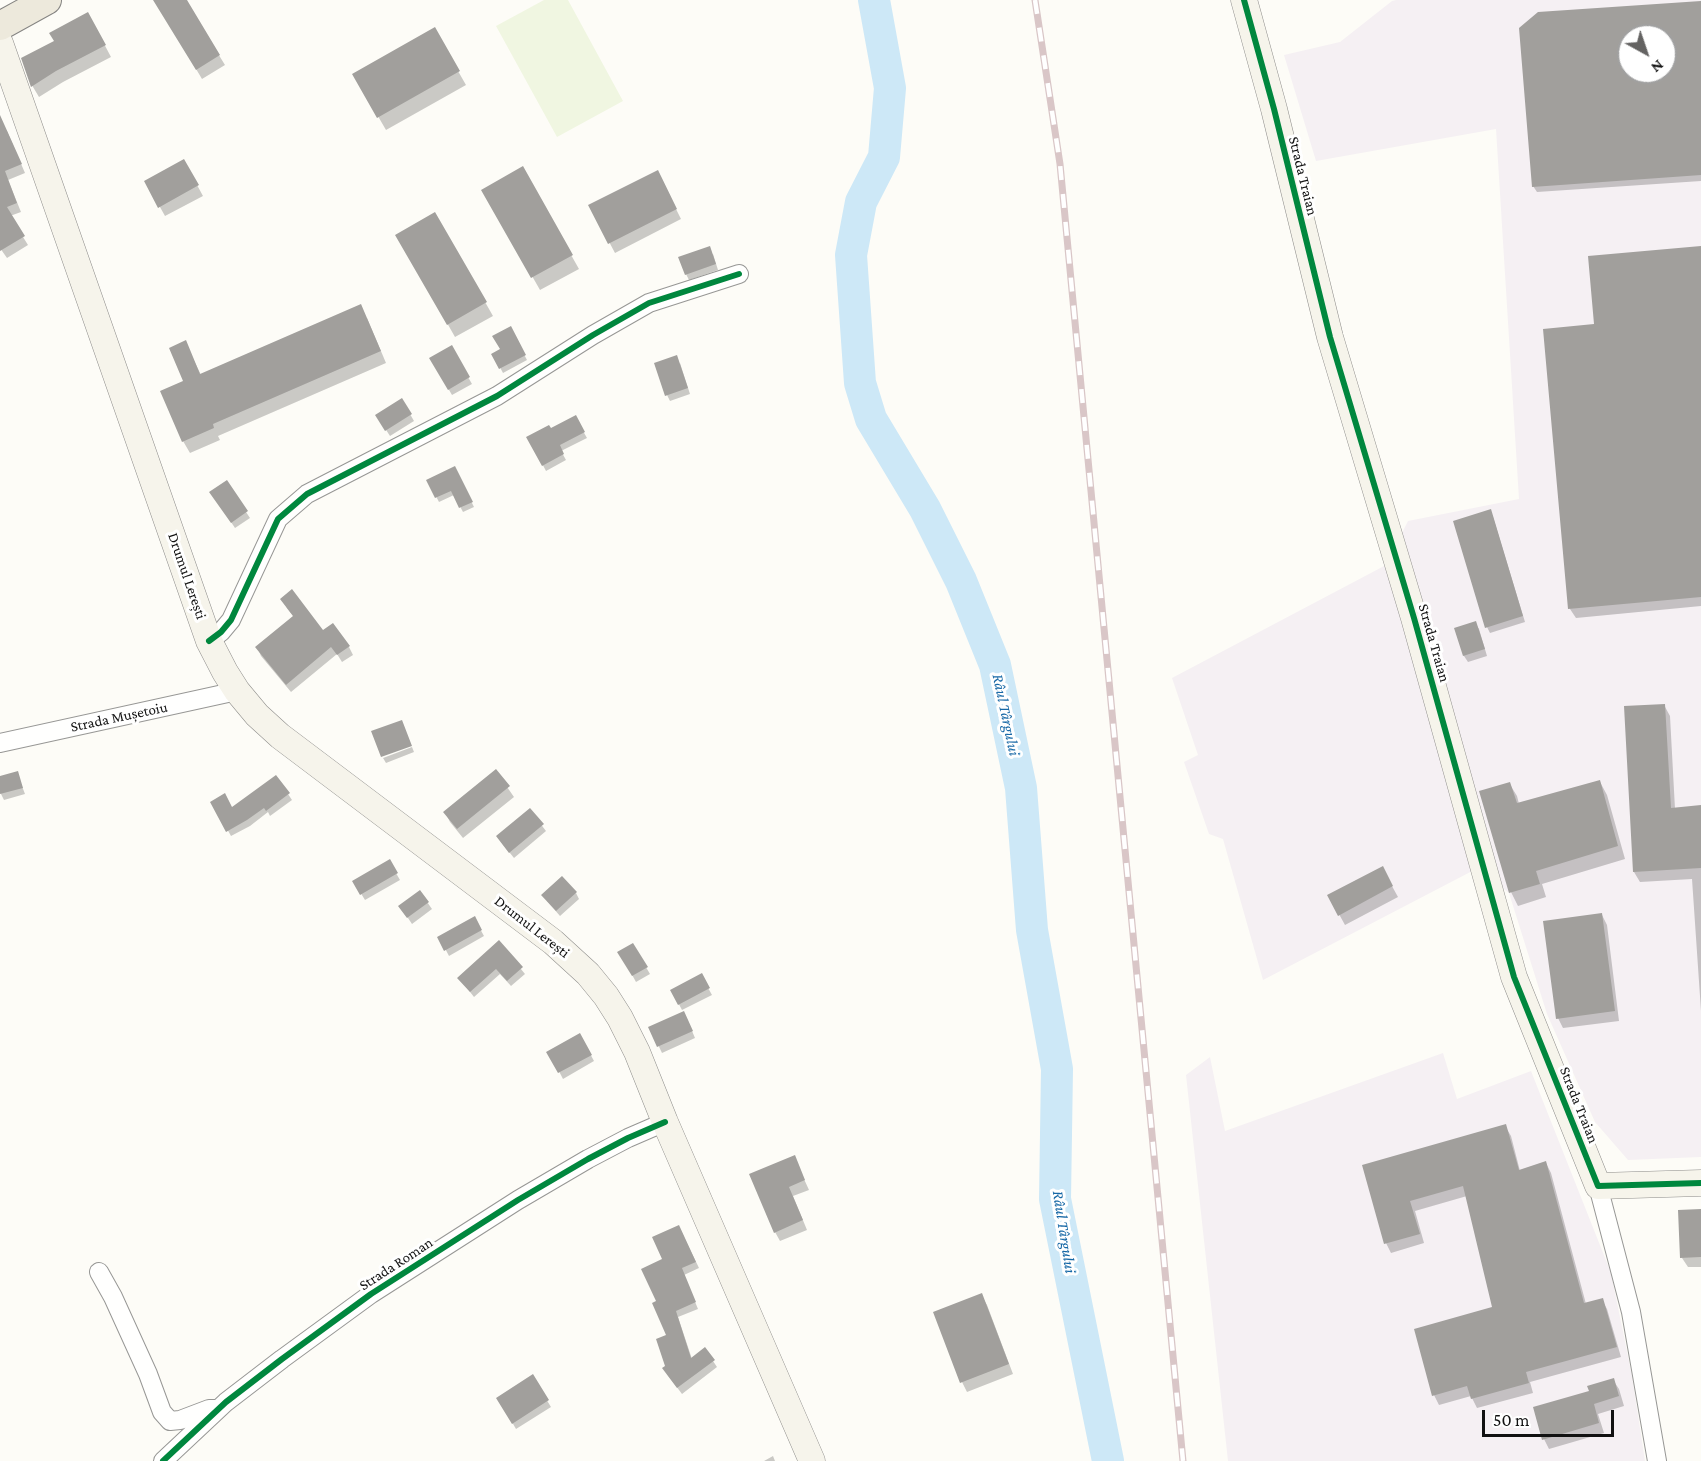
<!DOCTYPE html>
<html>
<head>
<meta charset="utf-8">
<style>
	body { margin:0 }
	#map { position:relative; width:1701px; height:1461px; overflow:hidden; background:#fdfcf7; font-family:"Crimson Pro",serif }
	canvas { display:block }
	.north { position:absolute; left:1617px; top:24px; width:60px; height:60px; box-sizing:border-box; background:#fff; border:2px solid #a0a0a0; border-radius:50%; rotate:140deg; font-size:16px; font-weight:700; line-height:24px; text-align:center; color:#111 }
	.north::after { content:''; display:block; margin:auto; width:21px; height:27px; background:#646362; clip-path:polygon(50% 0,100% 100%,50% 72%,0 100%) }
	.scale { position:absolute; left:1482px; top:1410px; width:132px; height:27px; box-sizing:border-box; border:3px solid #111; border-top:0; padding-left:8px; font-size:18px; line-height:21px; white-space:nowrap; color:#111; -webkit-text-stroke:4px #fff; paint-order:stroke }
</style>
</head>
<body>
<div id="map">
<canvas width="1701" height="1461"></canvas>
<div class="north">N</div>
<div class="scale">50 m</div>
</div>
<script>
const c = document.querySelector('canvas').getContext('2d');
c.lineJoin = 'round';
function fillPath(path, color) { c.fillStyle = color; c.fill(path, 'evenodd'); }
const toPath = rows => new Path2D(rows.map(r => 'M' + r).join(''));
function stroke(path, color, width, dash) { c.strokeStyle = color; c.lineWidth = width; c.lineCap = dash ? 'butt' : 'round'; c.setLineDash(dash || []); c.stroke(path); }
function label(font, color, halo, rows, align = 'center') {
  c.font = font + ' "Crimson Pro",serif'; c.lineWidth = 6; c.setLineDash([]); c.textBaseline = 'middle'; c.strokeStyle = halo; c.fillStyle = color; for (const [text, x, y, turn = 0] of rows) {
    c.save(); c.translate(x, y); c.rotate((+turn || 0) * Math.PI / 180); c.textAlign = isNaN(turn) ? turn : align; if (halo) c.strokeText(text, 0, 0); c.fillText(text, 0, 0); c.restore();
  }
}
const industrial = toPath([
	[1396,0,1701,0,1701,1157,1628,1160,1595,1122,1547,1014,1509,893,1478,868,1263,980,1223,839,1209,834,1184,762,1198,755,1172,678,1386,565,1408,521,1519,499,1496,129,1316,161,1284,55,1340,42,1392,1],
	[1629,36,1665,36,1665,72,1629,72],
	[1443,1053,1457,1099,1531,1071,1611,1273,1632,1376,1645,1461,1228,1461,1186,1075,1210,1057,1225,1131]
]);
const pitch = toPath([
	[544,0,568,0,623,101,557,137,496,26]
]);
const shadow = toPath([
	[155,0,185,0,225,65,202,79],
	[1701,3,1701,181,1537,192,1533,186,1521,28],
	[1629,36,1665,36,1665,72,1629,72],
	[94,25,111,57,63,82,39,97,33,87,23,59],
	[434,29,466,85,386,130,354,75],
	[0,123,7,131,25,173,8,180,21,212,10,216,28,245,7,258,0,248],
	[184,161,203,196,165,216,146,182],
	[522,168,579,269,540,290,483,190],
	[662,181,681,219,615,253,590,206],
	[435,214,493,316,455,337,397,235],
	[1701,247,1701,606,1576,618,1570,609,1596,325],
	[713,254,718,270,689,280,686,274],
	[367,318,386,363,218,436,220,440,190,453,183,441,185,342,201,375],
	[510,328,527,360,503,373,493,354,502,350],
	[451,347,472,384,452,395,431,359],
	[680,363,690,394,670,401,667,395],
	[402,400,414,421,390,436,377,416],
	[575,417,587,438,561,451,566,460,546,471,528,437,550,430],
	[457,473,474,507,463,512,454,495,439,502,428,481],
	[226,482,250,518,235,528,215,498],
	[1493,517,1525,622,1490,633,1487,627],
	[286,607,323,632,349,647,353,655,342,662,337,654,291,692,261,656,257,647,294,617],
	[1475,623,1479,629,1487,656,1468,662,1464,656,1456,629],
	[1664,705,1670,716,1675,809,1701,806,1701,1011,1692,879,1640,882,1634,872,1625,707],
	[412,747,414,752,386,763,383,758],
	[496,771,514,797,463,838,450,822,445,812],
	[17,773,25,794,4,800,0,792,0,778],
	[1600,782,1607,795,1625,859,1542,884,1546,897,1518,906,1511,892,1509,783,1517,796,1519,804],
	[288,794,292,800,270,816,268,812,250,826,231,836,212,802,232,809],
	[530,810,546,831,514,858,501,842],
	[389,861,400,880,365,900,354,882],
	[1382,868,1398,897,1345,925,1329,896],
	[420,892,432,909,412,924,404,912],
	[576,893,579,899,560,916,547,901],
	[1602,915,1607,925,1619,1021,1563,1028,1558,1018],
	[474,918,484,936,449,956,439,937],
	[499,942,525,974,511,986,500,974,474,997,459,978],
	[633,945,650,974,636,982,620,953],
	[701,975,712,995,682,1010,672,991],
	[687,1019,695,1038,662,1053,650,1028],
	[580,1035,594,1061,563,1079,549,1052],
	[1505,1126,1511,1136,1520,1171,1546,1163,1551,1173,1586,1304,1602,1300,1607,1309,1621,1357,1530,1382,1533,1393,1477,1408,1471,1396,1439,1405,1434,1395,1494,1308,1467,1196,1415,1211,1424,1243,1391,1253,1386,1243,1364,1166],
	[794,1157,809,1190,793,1196,807,1230,780,1241,775,1232],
	[1701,1210,1701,1267,1688,1267,1682,1258],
	[682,1233,699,1268,684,1275,698,1309,678,1317,692,1359,705,1349,717,1367,682,1394,667,1374,668,1336,658,1302,664,1260],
	[981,1295,987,1305,1013,1374,967,1392,962,1382],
	[532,1376,551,1407,516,1429,498,1398],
	[1613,1380,1619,1389,1624,1406,1598,1414,1604,1433,1549,1449,1544,1439,1591,1392],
	[773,1456,775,1461,764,1461]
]);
const river = toPath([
	[874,0,890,88,884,157,861,202,851,255,860,383,871,419,925,509,961,581,995,665,1021,788,1032,930,1057,1069,1055,1199,1108,1461]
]);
const building = toPath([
	[153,0,187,0,220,55,196,70],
	[1701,1,1701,175,1532,187,1519,28,1538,12],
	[1629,36,1665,36,1665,72,1629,72],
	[88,12,106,45,56,71,31,87,21,58,54,41,49,33],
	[435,27,460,71,377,118,352,74],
	[0,115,22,164,5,171,17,203,7,207,25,236,0,251],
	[184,159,199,185,158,208,144,181],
	[523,166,573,255,531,278,481,190],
	[658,170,677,209,608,244,588,205],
	[435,212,487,302,447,325,395,235],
	[710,246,716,264,685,275,678,257],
	[1701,246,1701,597,1568,609,1543,329,1594,324,1588,256],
	[361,304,381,351,213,424,214,428,182,442,160,391,183,381,169,348,186,340,200,374],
	[511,326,526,355,499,369,491,354,500,349,492,336],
	[452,345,470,377,448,390,429,358],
	[677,355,688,388,665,396,654,363],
	[402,398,412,414,385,431,375,415],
	[576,415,585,432,560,445,564,454,542,466,526,437,549,425,551,428],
	[455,466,473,502,459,508,451,491,435,498,426,480],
	[227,480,248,511,231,523,209,492],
	[1491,509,1523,616,1485,628,1453,521],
	[292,589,323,630,333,623,350,646,337,655,331,647,286,685,255,647,293,616,280,599],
	[1476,621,1485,649,1463,656,1454,628],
	[1665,704,1671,808,1701,805,1701,868,1633,872,1624,706],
	[402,720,412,746,381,757,371,731],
	[496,769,510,786,457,829,443,812],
	[18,771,23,788,0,794,0,776],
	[276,775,290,793,266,811,264,808,247,820,226,832,210,802,225,793,232,807],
	[1600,780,1618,846,1536,871,1540,884,1509,893,1479,791,1510,782,1517,803],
	[530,808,544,824,509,853,496,836],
	[390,859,398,873,360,895,352,881],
	[1383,866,1393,886,1338,916,1327,895],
	[562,876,577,892,556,911,541,895],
	[420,890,429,902,407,918,398,906],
	[1602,913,1615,1011,1556,1019,1543,921],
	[475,916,482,930,444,951,437,937],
	[499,940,523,967,507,981,496,969,470,992,457,978],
	[633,943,648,967,632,976,617,952],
	[702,973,710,988,678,1005,670,990],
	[684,1011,693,1031,657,1047,648,1027],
	[580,1033,592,1055,558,1073,546,1052],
	[1506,1124,1519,1170,1546,1161,1584,1303,1603,1298,1617,1347,1526,1372,1529,1383,1471,1399,1467,1386,1432,1396,1414,1329,1492,1307,1463,1186,1410,1201,1420,1234,1384,1244,1362,1165],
	[795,1155,805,1180,789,1187,803,1220,774,1233,749,1174],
	[1701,1209,1701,1257,1680,1258,1678,1210],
	[679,1225,696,1262,682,1268,696,1302,676,1311,691,1358,705,1347,715,1360,677,1388,662,1368,665,1366,656,1339,666,1335,652,1303,656,1301,641,1269,662,1259,652,1237],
	[982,1293,1009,1364,960,1383,933,1312],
	[533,1374,549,1400,512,1424,496,1398],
	[1614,1378,1619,1396,1594,1404,1599,1423,1542,1440,1533,1407,1589,1391,1587,1386]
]);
const street = toPath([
	[209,641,221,632,231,620,278,519,307,494,497,396,593,335,649,303,739,274],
	[0,743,237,691],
	[1598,1186,1631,1312,1657,1461],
	[99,1272,113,1297,148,1374,162,1412,170,1421,180,1420,209,1409,216,1409],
	[163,1461,226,1402,282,1359,371,1294,518,1200,588,1159,628,1138,665,1122]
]);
const secondary = toPath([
	[1244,0,1274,109,1330,337,1414,618,1514,977,1598,1186,1701,1183],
	[0,43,209,641,225,672,237,691,257,715,280,736,553,942,588,974,606,996,620,1018,637,1052,665,1122,812,1461]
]);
const primary = toPath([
	[0,26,47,0]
]);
const rail = toPath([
	[1035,0,1060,164,1183,1461]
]);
const cycleway = toPath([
	[1244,0,1274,109,1330,337,1414,618,1514,977,1598,1186,1701,1183],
	[209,641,221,632,231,620,278,519,307,494,497,396,593,335,649,303,739,274],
	[163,1461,226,1402,282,1359,371,1294,518,1200,588,1159,628,1138,665,1122]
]);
const streetNames = [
	["Strada Traian",1303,176,76],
	["Drumul Lerești",187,576,71],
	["Strada Traian",1434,643,74],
	["Strada Mușetoiu",119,717,-12],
	["Drumul Lerești",532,927,38],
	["Strada Traian",1579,1105,68],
	["Strada Roman",396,1264,-33]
];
const waterNames = [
	["Râul Târgului",1006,715,78],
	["Râul Târgului",1064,1232,81]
];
fillPath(industrial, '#f5f0f3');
fillPath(pitch, '#f0f6e1');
fillPath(shadow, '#0003');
stroke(river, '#cde8f7', 32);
fillPath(building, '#a19f9c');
stroke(street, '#979795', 20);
stroke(secondary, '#8e8d8b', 27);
stroke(primary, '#858482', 30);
stroke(street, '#fffffe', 18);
stroke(secondary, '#f6f4eb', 26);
stroke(primary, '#ede9dc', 28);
stroke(rail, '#d9c6c7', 7);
stroke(rail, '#fff', 4.5, [14]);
stroke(cycleway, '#00873e', 6);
label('15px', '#111', '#fff', streetNames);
label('italic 16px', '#1768a6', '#fff', waterNames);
</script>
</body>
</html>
